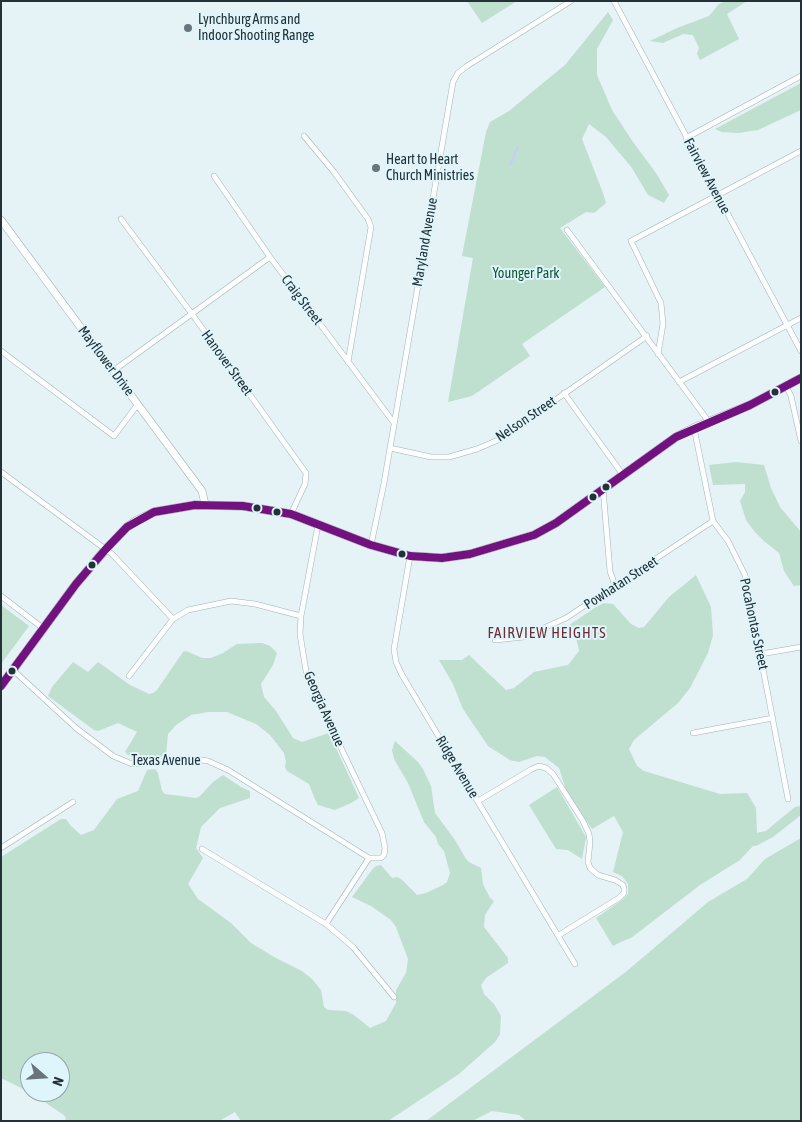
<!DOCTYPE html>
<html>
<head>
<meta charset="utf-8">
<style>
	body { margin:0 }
	#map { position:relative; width:802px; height:1122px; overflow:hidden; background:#e5f2f6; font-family:"Asap Condensed",sans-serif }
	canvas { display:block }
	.frame { position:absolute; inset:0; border:2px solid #243237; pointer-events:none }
	.north { position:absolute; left:20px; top:1052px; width:50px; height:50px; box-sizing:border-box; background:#dff5fc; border:1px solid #94a7ad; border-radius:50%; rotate:109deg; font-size:14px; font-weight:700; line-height:20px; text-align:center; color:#243237 }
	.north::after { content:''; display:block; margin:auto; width:18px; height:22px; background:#68757a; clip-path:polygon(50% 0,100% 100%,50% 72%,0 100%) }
</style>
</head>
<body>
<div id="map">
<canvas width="802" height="1122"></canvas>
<div class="frame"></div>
<div class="north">N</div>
</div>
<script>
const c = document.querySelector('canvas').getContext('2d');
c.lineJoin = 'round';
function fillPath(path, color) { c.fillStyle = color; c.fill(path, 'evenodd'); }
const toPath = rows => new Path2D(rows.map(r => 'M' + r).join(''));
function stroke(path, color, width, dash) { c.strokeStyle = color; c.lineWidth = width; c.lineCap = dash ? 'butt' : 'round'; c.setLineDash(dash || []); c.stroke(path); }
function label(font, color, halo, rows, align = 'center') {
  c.font = font + ' "Asap Condensed",sans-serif'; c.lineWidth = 4; c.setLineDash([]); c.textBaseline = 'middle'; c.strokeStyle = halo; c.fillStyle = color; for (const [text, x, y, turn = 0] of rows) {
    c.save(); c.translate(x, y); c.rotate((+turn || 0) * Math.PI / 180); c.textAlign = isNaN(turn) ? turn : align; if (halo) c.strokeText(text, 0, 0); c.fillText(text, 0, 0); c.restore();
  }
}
const green = toPath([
	[467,1,517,1,482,23],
	[725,1,747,1,727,14,739,39,700,60,697,54,699,48,693,35,683,34,663,43,650,41,677,28,709,16,719,4],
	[608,12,613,20,597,49,597,75,612,110,633,142,656,173,669,195,664,203,648,195,632,168,606,137,589,124,582,139,603,193,606,203,594,213,586,212,560,228,605,287,522,344,530,356,472,396,448,402,473,258,462,256,486,132,490,122,509,111,565,65],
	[801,83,801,110,758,130,738,133,722,132,715,129],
	[736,462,764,465,771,488,780,507,801,532,801,585,794,586,784,571,779,553,765,542,754,531,746,520,740,501,745,492,745,484,713,485,709,465],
	[696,575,711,607,713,635,708,653,690,688,678,703,634,740,629,749,637,766,644,771,720,794,747,793,756,808,757,833,766,831,795,807,801,806,801,815,773,837,756,846,753,846,740,860,700,885,631,938,623,941,613,946,596,918,622,900,628,894,628,884,622,876,613,872,623,832,614,816,592,829,567,793,559,768,545,757,537,756,519,762,510,760,488,746,463,709,453,684,439,660,462,660,469,655,506,690,514,688,534,672,568,665,579,651,575,634,565,628,596,607,604,603,613,604,631,624,639,628,644,627,669,597],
	[1,605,29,626,1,664],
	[262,643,270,646,277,653,273,665,261,684,264,697,276,711,293,738,302,742,329,733,359,798,351,803,335,810,318,805,314,797,309,784,287,771,285,767,286,762,284,753,270,735,256,724,227,712,208,712,191,715,176,725,168,734,166,755,158,758,140,759,128,755,125,752,137,732,135,731,118,723,98,731,94,730,48,696,52,687,73,662,88,672,98,662,130,685,149,694,153,693,157,690,183,652,186,651,202,658,211,658,223,653,237,644],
	[395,741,418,762,423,769,431,786,435,813,455,840,466,859,469,862,481,868,483,884,490,898,494,901,485,915,484,927,508,958,508,963,486,978,481,985,484,994,494,1004,501,1016,500,1034,495,1042,459,1074,388,1121,241,1121,235,1112,219,1121,66,1121,65,1116,33,1094,1,1078,1,857,61,819,66,819,71,826,81,835,94,830,117,799,138,791,147,770,155,769,158,773,162,791,165,794,196,798,200,796,213,782,223,775,241,787,250,791,250,798,220,808,201,827,196,848,203,858,188,884,198,899,231,923,251,943,274,957,302,971,312,979,321,990,324,1007,328,1010,346,1011,354,1015,370,1028,386,1021,396,1003,396,990,406,973,408,959,396,927,391,920,371,906,352,897,372,870,376,866,381,865,392,878,397,877,401,879,417,895,426,893,443,885,447,882,450,873,444,851,438,844,436,837,424,822,408,783,394,759,392,750],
	[30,1062,60,1062,60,1092,30,1092],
	[557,787,586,837,582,859,568,850,556,849,529,805],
	[801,838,801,1121,526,1121,519,1115,492,1111,472,1121,426,1121,627,971,708,902,747,879,765,859]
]);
const stream = toPath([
	[510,165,518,146]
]);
const street = toPath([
	[614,1,801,351],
	[304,136,334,172,368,219,371,227,348,362],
	[686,138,801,76],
	[214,176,270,257,394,423],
	[121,219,192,314,306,473,305,484,291,514],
	[567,230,709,422],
	[1,351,114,436,138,404],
	[658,354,663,324,661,303,631,241,801,151],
	[113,371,270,257],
	[679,382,801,318],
	[786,386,791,396,801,441],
	[564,393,623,475],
	[694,428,713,521,728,541,745,575,788,799],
	[390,448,431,457,449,457,477,449,498,440,647,336],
	[1,472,112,554,173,619],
	[603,489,610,571,615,586],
	[371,545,384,483,453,82,458,73,467,66,571,1],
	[410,556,394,649,396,662,402,675,575,964],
	[1,596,44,629],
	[495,640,524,637,566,618,713,521],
	[761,654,801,647],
	[13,670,76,728,113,756,132,764,195,759,208,761,228,770,369,858,381,858,384,855,385,848,382,833,314,692,306,671,300,634,301,616,318,525],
	[129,676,173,619,188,610,231,601,255,604,301,616],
	[693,733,773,718],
	[478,801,532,769,539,766,546,768,553,774,583,821,589,834,590,842,588,862,590,868,598,875,615,880,623,885,624,889,624,893,619,898,559,935],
	[1,848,73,802],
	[202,849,326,924,353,947,394,997],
	[326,924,369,858]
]);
const secondary = toPath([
	[1,220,202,491,205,504]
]);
const primary = toPath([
	[1,686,76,584,105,550,127,527,136,521,154,512,195,505,243,506,291,514,371,545,410,556,442,558,470,554,534,535,556,523,676,437,694,428,750,405,801,378]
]);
const bus1 = toPath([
	[1,686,76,584,105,550,127,527,154,512,195,505,243,506,291,514,371,545,410,556,442,558,470,554,534,535,556,523,676,437,750,405,801,378]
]);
const markers = [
	[188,28,5,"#68757a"],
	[376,168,5,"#68757a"],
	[775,392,4.5,"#243237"],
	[606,487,4.5,"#243237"],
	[593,497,4.5,"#243237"],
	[257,508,4.5,"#243237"],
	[277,512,4.5,"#243237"],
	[402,554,4.5,"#243237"],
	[92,565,4.5,"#243237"],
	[12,671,4.5,"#243237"]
];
const poiNames = [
	["Lynchburg Arms and",198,20],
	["Indoor Shooting Range",198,36],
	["Heart to Heart",386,160],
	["Church Ministries",386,176]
];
const streetNames = [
	["Fairview Avenue",707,176,62],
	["Maryland Avenue",425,242,-80],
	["Craig Street",302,300,53],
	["Mayflower Drive",106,361,53],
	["Hanover Street",227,363,54],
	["Nelson Street",526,419,-34],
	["Powhatan Street",621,583,-33],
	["Pocahontas Street",754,624,78],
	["Georgia Avenue",324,709,66],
	["Texas Avenue",166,761],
	["Ridge Avenue",457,767,59]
];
const parkNames = [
	["Younger Park",526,274]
];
const neighbourhoodNames = [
	["FAIRVIEW HEIGHTS",547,633]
];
fillPath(green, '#bfdfcf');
stroke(stream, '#c7cdf9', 2);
stroke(street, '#a4b1b4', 6);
stroke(secondary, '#a4b1b4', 8);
stroke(primary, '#a4b1b4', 9);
stroke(street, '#fbfdfe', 5);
stroke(secondary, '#fbfdfe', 7);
stroke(primary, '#fbfdfe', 8);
stroke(bus1, '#72127e', 8);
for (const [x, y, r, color] of markers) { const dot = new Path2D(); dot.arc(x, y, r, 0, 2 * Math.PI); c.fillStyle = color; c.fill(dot); stroke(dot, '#dff5fc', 2); }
label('14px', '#243237', '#dff5fc', poiNames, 'left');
label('14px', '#243237', '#dff5fc', streetNames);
label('14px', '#105631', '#dff5fc', parkNames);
c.letterSpacing = '1px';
label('15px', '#702a31', '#dff5fc', neighbourhoodNames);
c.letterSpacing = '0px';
</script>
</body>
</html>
